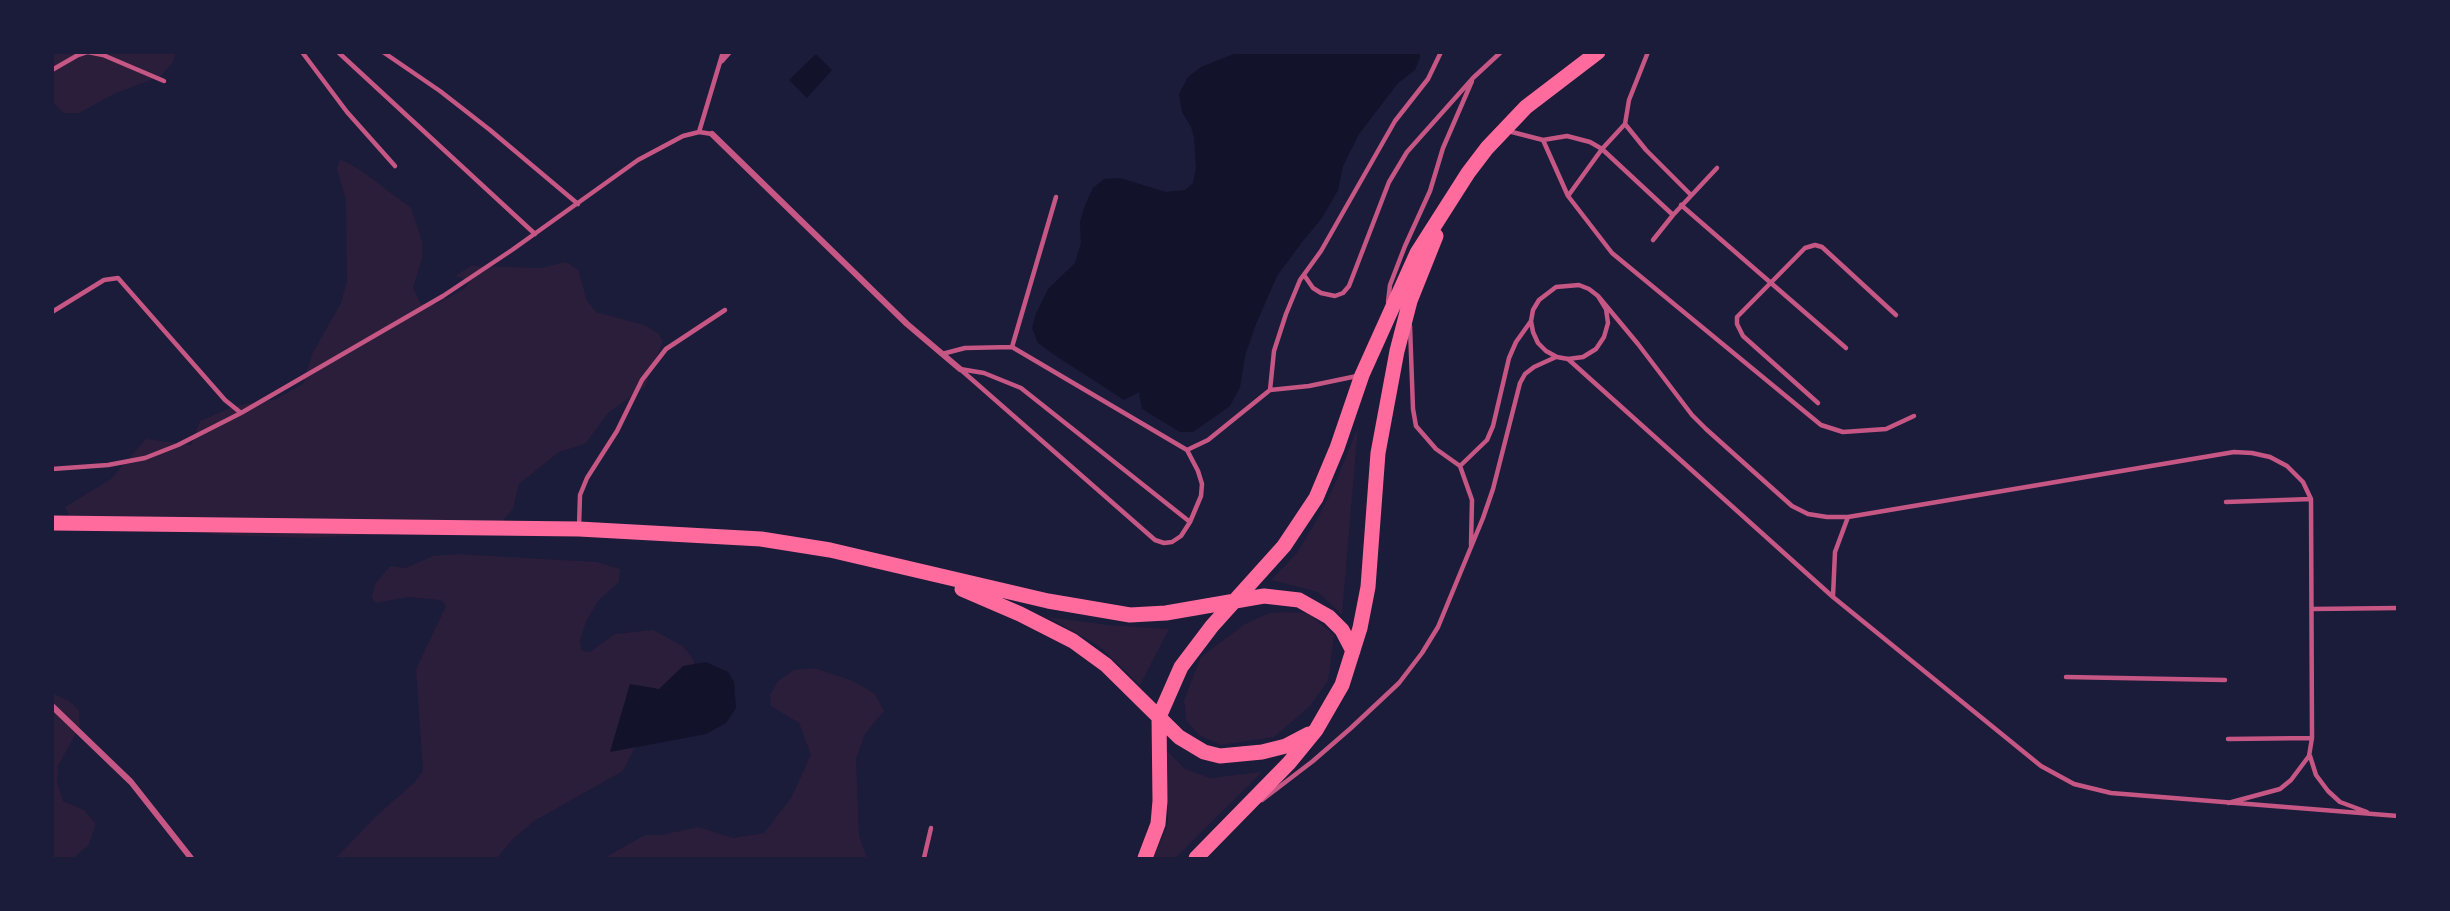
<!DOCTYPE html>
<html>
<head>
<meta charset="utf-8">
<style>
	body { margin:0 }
	#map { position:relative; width:2450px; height:911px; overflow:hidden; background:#1b1b3a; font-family:"Golos Text",sans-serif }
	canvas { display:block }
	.frame { position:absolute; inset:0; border:54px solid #1b1b3a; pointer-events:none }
</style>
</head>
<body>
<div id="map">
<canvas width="2450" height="911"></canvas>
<div class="frame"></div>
</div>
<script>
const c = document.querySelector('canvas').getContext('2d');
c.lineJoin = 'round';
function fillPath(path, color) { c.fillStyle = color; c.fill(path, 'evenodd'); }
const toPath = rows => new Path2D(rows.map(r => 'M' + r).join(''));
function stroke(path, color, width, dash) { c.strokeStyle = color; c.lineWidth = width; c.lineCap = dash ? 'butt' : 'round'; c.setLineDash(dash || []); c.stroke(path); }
const green = toPath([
	[53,53,176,53,173,62,161,76,116,93,79,113,64,113,53,103],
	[340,159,359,169,411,208,422,241,422,259,413,288,421,304,436,304,464,289,470,281,455,276,471,266,540,268,566,262,578,270,587,301,596,312,644,325,658,333,663,341,645,387,609,412,585,444,559,452,519,484,513,509,495,529,307,538,223,535,91,521,70,517,65,507,111,479,146,439,191,445,200,421,235,406,276,399,303,384,312,354,341,303,347,281,346,200,337,169],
	[1358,427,1342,615,1318,592,1271,580,1297,553,1318,518,1335,484],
	[456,554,597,562,620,569,619,582,598,601,586,622,580,640,582,651,590,652,615,634,653,630,683,646,693,659,696,673,640,737,623,771,534,821,512,840,497,858,336,858,375,817,414,783,423,771,416,669,446,606,441,600,409,597,375,603,372,597,375,584,390,566,406,568,433,556],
	[1286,612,1308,613,1334,635,1328,681,1310,706,1274,737,1221,745,1199,735,1186,720,1184,700,1201,657,1245,624,1269,613],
	[1048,617,1108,625,1169,629,1140,685,1099,646],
	[814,668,853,681,875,694,884,711,865,734,856,759,859,836,867,858,604,858,645,835,661,835,698,827,733,838,764,833,791,798,811,755,799,723,771,706,770,695,778,681,794,670],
	[52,693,69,701,79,710,80,726,58,766,57,783,63,801,84,810,96,824,88,846,73,858,53,858],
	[1167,751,1185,769,1210,778,1262,772,1175,858,1153,858,1168,824]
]);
const water = toPath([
	[1236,53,1420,52,1420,57,1415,70,1398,83,1359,134,1343,166,1338,190,1322,218,1302,242,1277,276,1256,324,1245,356,1240,387,1230,406,1193,432,1180,432,1142,409,1139,392,1124,400,1053,354,1038,343,1032,328,1036,314,1048,289,1075,263,1081,243,1080,222,1085,205,1093,188,1104,179,1120,178,1166,192,1185,190,1193,183,1196,168,1194,137,1191,127,1182,112,1179,94,1188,77,1201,67],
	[816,54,832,70,807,98,789,80],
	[706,662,728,672,734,682,736,708,726,723,706,734,610,752,630,684,659,689,683,666]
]);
const service = toPath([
	[88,52,103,55,164,81],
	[302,52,347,112,395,166],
	[338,52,535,234],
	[383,52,440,91,490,130,578,204],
	[1648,52,1629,100,1625,124,1646,150,1691,195],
	[722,61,730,52],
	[52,70,78,55,87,52],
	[1508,131,1543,140,1568,196,1612,253,1821,425,1843,432,1886,429,1914,416],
	[699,132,723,52],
	[1543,140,1567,136,1590,142,1602,149,1673,215],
	[1568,196,1602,149,1625,124],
	[1681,205,1846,348],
	[1653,240,1673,215,1717,168],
	[1304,275,1313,288,1321,293,1335,296,1343,293,1349,286,1389,182,1407,152,1473,78,1501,52],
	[1598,296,1606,309,1608,323,1604,337,1596,349,1583,357,1568,359,1557,357,1546,351,1538,343,1533,332,1531,321,1533,310,1539,300,1556,287,1579,285,1589,289,1598,296,1638,344,1692,415,1706,429,1792,506,1808,514,1827,517,1848,517,2234,452,2252,453,2270,457,2287,466,2303,482,2311,499,2312,738,2309,756,2291,780,2280,789,2228,803],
	[1388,302,1390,285,1405,246,1430,191,1443,148,1472,81],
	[52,312,104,280,118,278,225,400,241,413,443,296,512,250,638,160,683,136,699,132,712,134],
	[1410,326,1413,409,1416,426,1436,449,1460,466,1472,500,1471,545],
	[1012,347,1187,450,1208,440,1270,390,1309,386,1357,376],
	[942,354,965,348,1012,347,1056,197],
	[1568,359,1833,597,2041,766,2074,784,2111,793,2398,816],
	[960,369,1155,540,1164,543,1172,542,1181,536,1190,522,1201,496,1202,484,1198,471,1187,450],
	[960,369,984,373,1021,388,1190,522],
	[1270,390,1274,351,1286,314,1300,280,1321,251,1395,121,1428,79,1441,52],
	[1818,403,1743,336,1737,324,1737,317,1805,248,1815,245,1822,247,1896,315],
	[1460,466,1487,440,1493,426,1509,358,1516,342,1531,321],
	[52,469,108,465,145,458,178,445,241,413],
	[2226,502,2311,499],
	[579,527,580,495,587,478,617,431,642,380,666,349,725,310],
	[1833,596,1835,552,1848,517],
	[2312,609,2398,608],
	[2066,677,2225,680],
	[2228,739,2312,738],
	[2310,756,2316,775,2328,791,2340,802,2367,812],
	[1262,800,1313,761,1351,728,1399,683,1422,653,1438,627,1483,518,1493,489,1520,383,1525,374,1534,367,1556,357],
	[924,858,931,828]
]);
const minor = toPath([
	[712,134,907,324,960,369],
	[52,706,131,782,191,858]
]);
const primary = toPath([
	[52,523,579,529,761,539,830,550,1048,601,1130,615,1166,613,1264,596,1299,600,1329,617,1342,630,1353,651],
	[962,589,1020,614,1073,641,1106,665,1179,737,1204,752,1220,756,1262,752,1286,746,1309,734],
	[1145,858,1158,824,1160,801,1159,717,1181,667,1212,626,1284,546,1316,498,1337,448,1362,375,1417,253,1468,173,1487,148,1526,107,1598,52],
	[1196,858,1289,763,1316,730,1342,685,1360,628,1368,587,1378,453,1397,351,1410,301,1436,236]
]);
fillPath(green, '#2a1e3b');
fillPath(water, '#12122b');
stroke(service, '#c65784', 4.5);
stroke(minor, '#c65784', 6);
stroke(primary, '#ff6b9d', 15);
</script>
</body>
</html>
